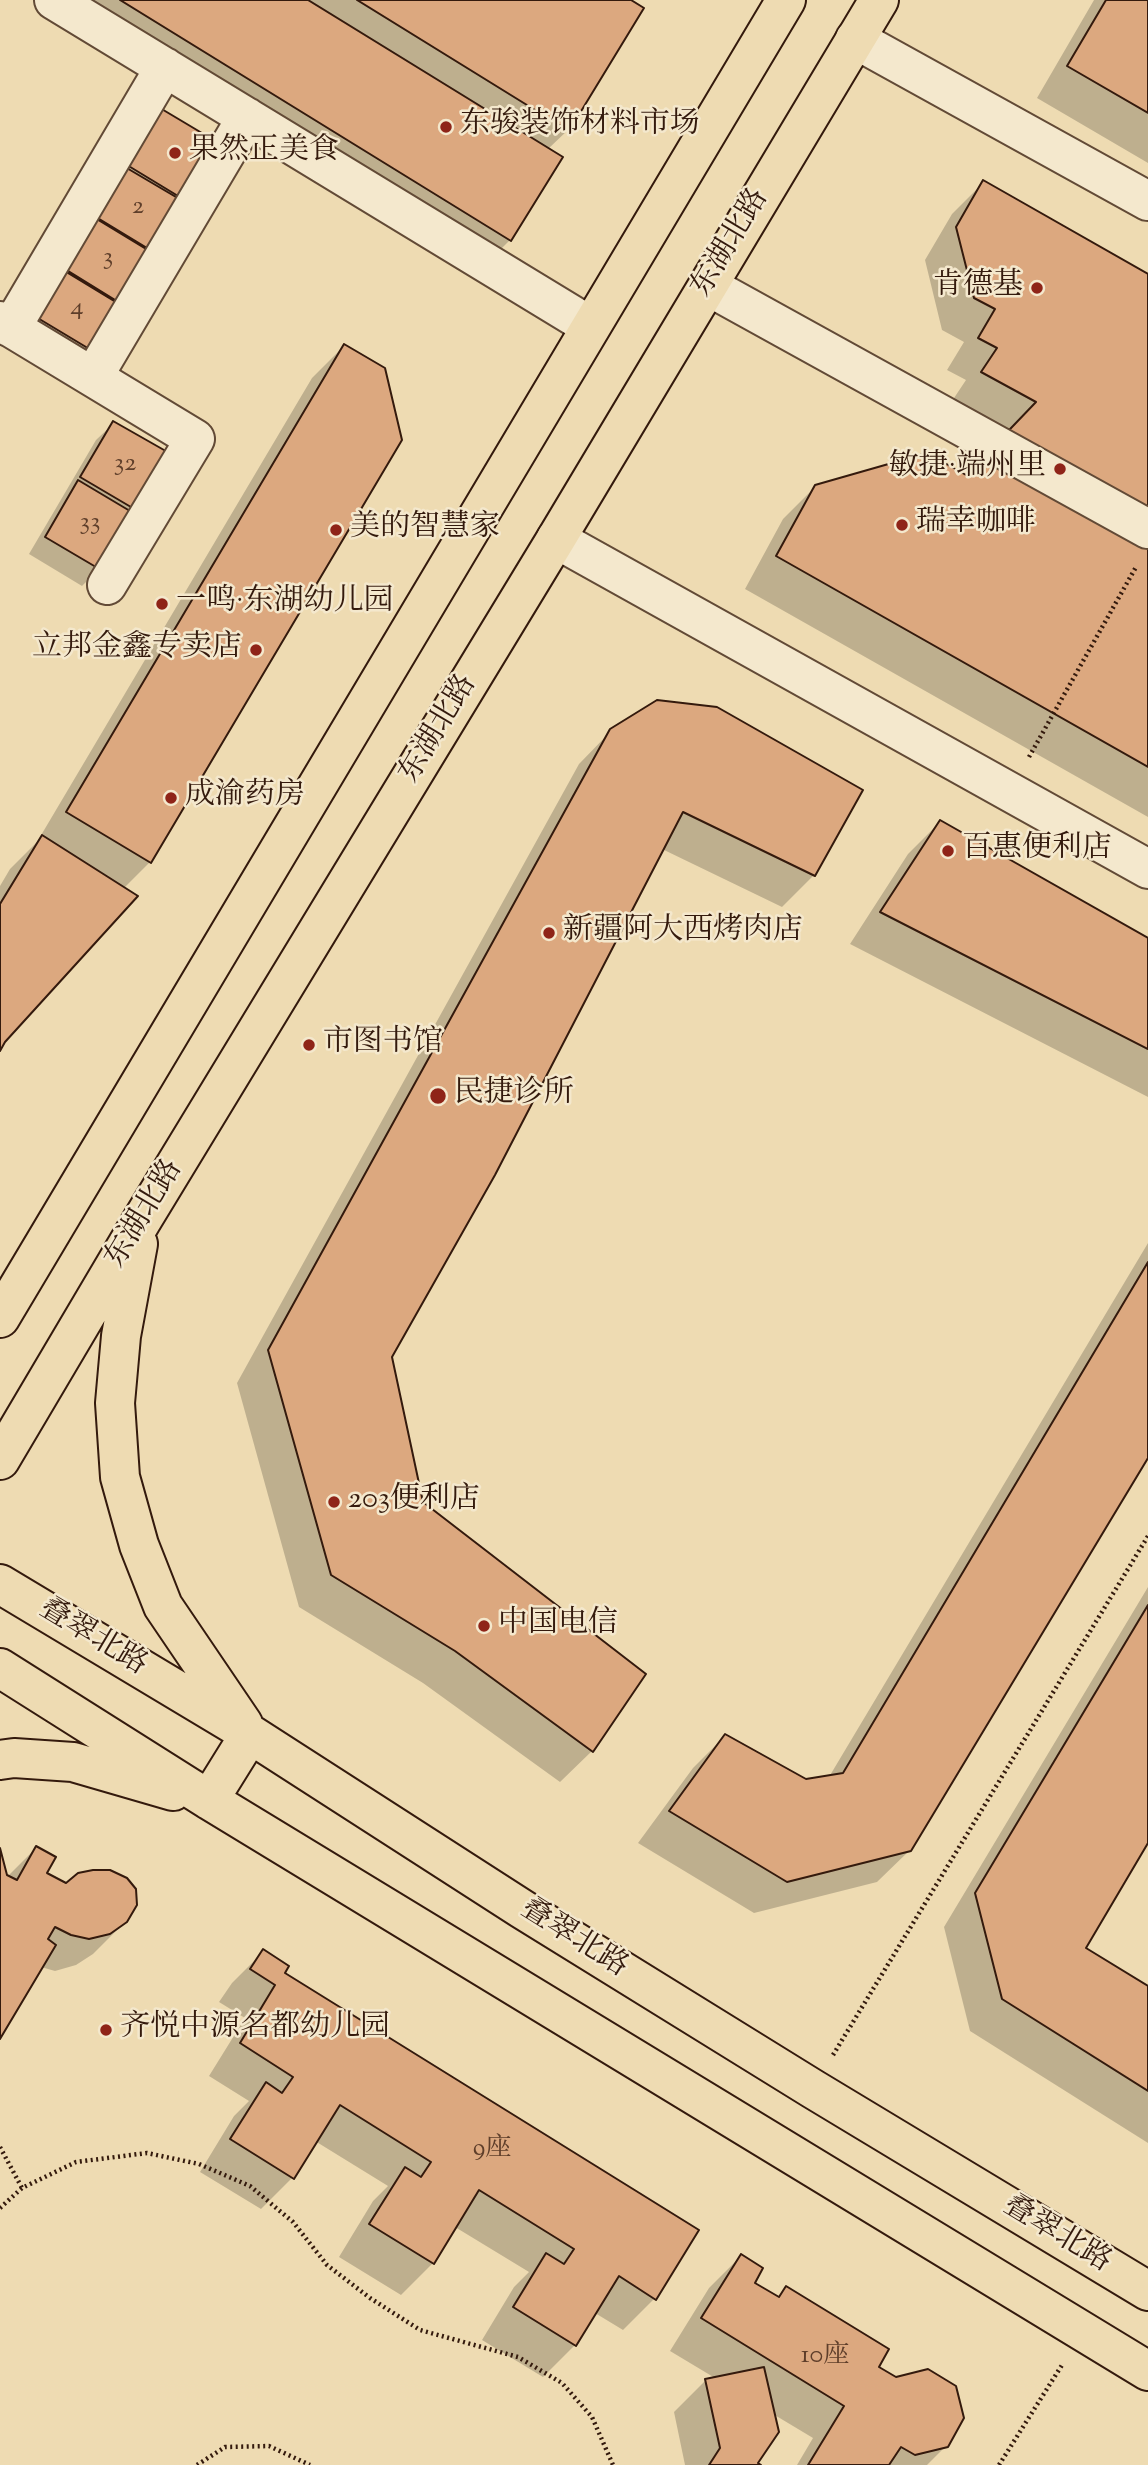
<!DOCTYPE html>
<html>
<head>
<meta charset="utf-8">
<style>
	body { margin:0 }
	canvas { display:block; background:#eedbb2 }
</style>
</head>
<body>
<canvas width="1148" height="2465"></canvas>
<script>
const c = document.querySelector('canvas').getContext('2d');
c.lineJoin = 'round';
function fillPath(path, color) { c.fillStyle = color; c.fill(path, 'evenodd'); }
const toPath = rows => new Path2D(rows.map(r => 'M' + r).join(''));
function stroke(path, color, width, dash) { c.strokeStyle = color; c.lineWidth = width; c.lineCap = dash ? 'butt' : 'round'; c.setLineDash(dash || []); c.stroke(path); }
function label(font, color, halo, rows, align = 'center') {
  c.font = font + ' "Sorts Mill Goudy","Noto Serif SC",serif'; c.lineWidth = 5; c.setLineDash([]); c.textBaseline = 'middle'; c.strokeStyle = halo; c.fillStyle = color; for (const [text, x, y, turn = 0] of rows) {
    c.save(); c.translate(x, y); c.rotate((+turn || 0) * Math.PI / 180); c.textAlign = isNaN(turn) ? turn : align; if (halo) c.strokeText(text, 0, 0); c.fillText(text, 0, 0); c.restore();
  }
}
const shadow = toPath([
	[37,0,628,0,568,130,548,149,510,240,478,272],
	[1094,0,1148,0,1148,163,1037,98],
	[143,128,215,143,90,349,72,366,20,335],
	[984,182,1148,276,1148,817,745,589,783,519,816,486,966,476,1006,435,950,404,966,380,947,370,964,342,942,330,925,260,952,214],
	[344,346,150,862,123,889,0,1048,0,886,10,869,37,842,312,378],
	[114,423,168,455,99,569,82,586,29,554,96,440],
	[611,731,814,875,782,907,662,849,390,1357,421,1503,592,1751,560,1782,423,1683,299,1607,237,1383,579,764],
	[940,822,1148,940,1148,1097,850,944,908,854],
	[1148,1243,1148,1455,910,1850,877,1882,754,1913,638,1843,693,1768,725,1736,806,1780,829,1777],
	[1148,1587,1148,1840,1083,1949,1148,1988,1148,2143,970,2031,944,1927],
	[36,1848,45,1874,126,1921,93,1954,76,1965,55,1971,41,1967,0,2035,0,1855,6,1878],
	[264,1951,283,1973,655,2298,623,2330,595,2313,575,2345,543,2377,482,2340,514,2287,529,2272,455,2227,433,2263,401,2295,339,2257,373,2201,388,2186,315,2141,293,2177,261,2209,200,2172,234,2116,249,2101,209,2076,245,2018,219,2002,232,1983],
	[741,2256,753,2283,777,2298,786,2288,877,2367,946,2446,927,2465,797,2465,813,2438,773,2414,756,2464,758,2465,685,2465,674,2412,706,2380,715,2378,670,2351,709,2288]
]);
const building = toPath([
	[120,0,308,0,563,157,511,241,120,0],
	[357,0,631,0,644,8,569,131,357,0],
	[1106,0,1148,0,1148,113,1067,66,1106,0],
	[160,108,217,142,183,199,127,165,160,108],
	[125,167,181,200,152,251,96,217,125,167],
	[983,180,1148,274,1148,767,776,556,815,485,927,453,966,475,1036,402,981,372,997,348,978,338,995,309,974,298,956,227,983,180],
	[95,218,151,252,120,303,65,269,95,218],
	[63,270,119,304,91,350,36,317,63,270],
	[344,344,385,368,402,440,151,863,66,812,344,344],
	[113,421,171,454,136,510,80,477,113,421],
	[78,480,135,514,101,570,45,537,78,480],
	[657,700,717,707,863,790,815,876,683,812,495,1175,392,1357,423,1502,646,1674,593,1752,455,1651,331,1575,268,1350,610,729,657,700],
	[940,820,1148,938,1148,1049,880,912,940,820],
	[42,835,138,896,5,1042,0,1051,0,904,42,835],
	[1148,1262,1148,1458,911,1851,787,1882,669,1811,725,1734,806,1779,843,1773,1148,1262],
	[1148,1605,1148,1843,1086,1948,1148,1986,1148,2091,1002,1999,975,1893,1148,1605],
	[36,1846,56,1857,47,1873,66,1883,78,1873,93,1870,110,1870,127,1878,136,1889,137,1905,127,1922,110,1934,89,1939,71,1935,55,1927,48,1939,56,1945,0,2039,0,1848,7,1875,17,1880,36,1846],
	[263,1949,289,1966,285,1973,699,2230,656,2300,619,2276,576,2346,513,2307,546,2253,564,2264,574,2249,479,2190,434,2264,369,2224,405,2167,421,2177,431,2162,340,2105,294,2179,230,2139,266,2082,282,2093,293,2077,240,2043,275,1985,250,1969,263,1949],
	[741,2254,763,2268,755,2283,779,2297,786,2286,889,2349,879,2367,896,2377,928,2369,956,2386,964,2418,948,2447,915,2455,901,2447,889,2465,808,2465,844,2406,701,2318,741,2254],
	[764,2367,779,2432,758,2463,761,2465,709,2465,720,2448,705,2379,764,2367]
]);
const path = toPath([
	[1029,757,1136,567],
	[833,2055,1148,1536],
	[0,2147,22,2188],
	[0,2208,22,2188,76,2162,147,2153,199,2164,250,2186,293,2222,327,2265,370,2298,420,2330,518,2357,562,2383,592,2417,613,2465],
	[197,2465,225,2447,269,2446,310,2465],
	[999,2465,1062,2365]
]);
const minor = toPath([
	[54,0,590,326],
	[855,39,1148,201],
	[708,286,1148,529],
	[0,321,195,439,107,585],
	[11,328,165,67],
	[93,377,247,117],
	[556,539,1148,869]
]);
const major = toPath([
	[138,1244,121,1336,115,1403,120,1477,139,1545,163,1606,243,1724],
	[0,1318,786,0],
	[0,1460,142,1220,556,539,879,0],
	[0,1584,250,1734,522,1909,813,2089,1148,2291],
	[0,1668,209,1800,1148,2371],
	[0,1760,14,1758,73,1762,173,1791],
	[209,1800,250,1734]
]);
const markers = [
	[446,127,7,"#8f2418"],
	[175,153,7,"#8f2418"],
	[1037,288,7,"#8f2418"],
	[1060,469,7,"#8f2418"],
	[902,525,7,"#8f2418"],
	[336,530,7,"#8f2418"],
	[162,604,7,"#8f2418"],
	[256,650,7,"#8f2418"],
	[171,798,7,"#8f2418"],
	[948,851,7,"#8f2418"],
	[549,933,7,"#8f2418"],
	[309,1045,7,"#8f2418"],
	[438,1096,9,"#8f2418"],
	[334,1502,7,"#8f2418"],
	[484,1626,7,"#8f2418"],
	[106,2030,7,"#8f2418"]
];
const numberNames = [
	["2",138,209],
	["3",108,260],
	["4",77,310],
	["32",125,466],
	["33",90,525],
	["9座",492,2151],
	["10座",825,2358]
];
const poiNames = [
	["东骏装饰材料市场",460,127],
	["果然正美食",189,153],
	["肯德基",1023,288,"right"],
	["敏捷·端州里",1046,469,"right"],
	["瑞幸咖啡",916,525],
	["美的智慧家",350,530],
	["一鸣·东湖幼儿园",176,604],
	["立邦金鑫专卖店",242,650,"right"],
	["成渝药房",185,798],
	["百惠便利店",962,851],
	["新疆阿大西烤肉店",563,933],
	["市图书馆",323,1045],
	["民捷诊所",454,1096],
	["203便利店",348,1502],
	["中国电信",498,1626],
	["齐悦中源名都幼儿园",120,2030]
];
const streetNames = [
	["东湖北路",732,244,-59],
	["东湖北路",440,730,-59],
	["东湖北路",146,1215,-59],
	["叠翠北路",92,1639,31],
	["叠翠北路",573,1940,32],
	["叠翠北路",1056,2236,31]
];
fillPath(shadow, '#0003');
fillPath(building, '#dca87f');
stroke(building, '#341a0d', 2);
stroke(minor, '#624a36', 42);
stroke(major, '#341a0d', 42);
stroke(path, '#341a0d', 4.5, [2, 3.5]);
stroke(minor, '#f4e8cd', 38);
stroke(major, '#eedbb2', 38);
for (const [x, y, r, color] of markers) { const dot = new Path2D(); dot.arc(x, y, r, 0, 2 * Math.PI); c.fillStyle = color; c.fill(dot); stroke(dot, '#f4e8cd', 2.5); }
label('26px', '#5e3e2a', null, numberNames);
label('30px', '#341a0d', '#f4e8cd', poiNames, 'left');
label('30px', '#341a0d', '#f4e8cd', streetNames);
</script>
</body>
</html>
